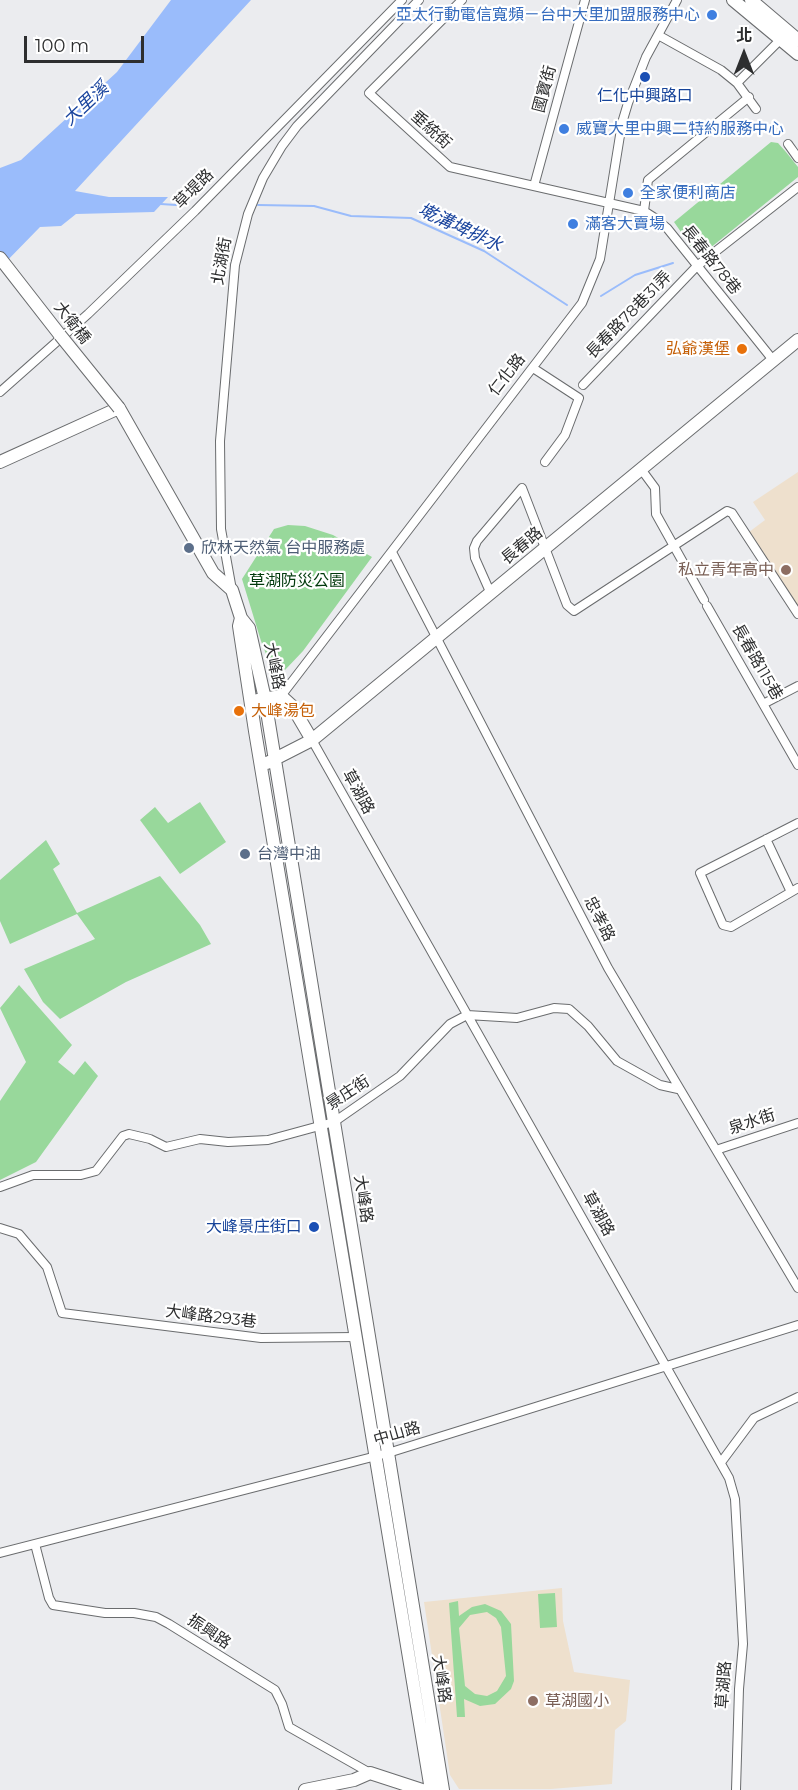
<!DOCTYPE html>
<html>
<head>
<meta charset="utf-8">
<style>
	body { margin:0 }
	#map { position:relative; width:798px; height:1790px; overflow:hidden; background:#ebecef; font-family:Montserrat,"Noto Sans TC",sans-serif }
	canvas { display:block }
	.north { position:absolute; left:714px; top:24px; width:60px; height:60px; -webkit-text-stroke:4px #fff; paint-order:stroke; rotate:0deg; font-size:16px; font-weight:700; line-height:24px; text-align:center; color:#2d2e2f }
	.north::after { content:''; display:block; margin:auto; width:21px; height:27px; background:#2d2e2f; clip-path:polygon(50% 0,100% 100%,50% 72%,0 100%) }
	.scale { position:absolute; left:24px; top:36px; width:120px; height:27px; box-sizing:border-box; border:3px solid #2d2e2f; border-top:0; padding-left:8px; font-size:18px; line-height:21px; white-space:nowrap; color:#2d2e2f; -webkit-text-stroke:4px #fff; paint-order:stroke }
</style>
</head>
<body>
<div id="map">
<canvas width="798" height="1790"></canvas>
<div class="north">北</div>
<div class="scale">100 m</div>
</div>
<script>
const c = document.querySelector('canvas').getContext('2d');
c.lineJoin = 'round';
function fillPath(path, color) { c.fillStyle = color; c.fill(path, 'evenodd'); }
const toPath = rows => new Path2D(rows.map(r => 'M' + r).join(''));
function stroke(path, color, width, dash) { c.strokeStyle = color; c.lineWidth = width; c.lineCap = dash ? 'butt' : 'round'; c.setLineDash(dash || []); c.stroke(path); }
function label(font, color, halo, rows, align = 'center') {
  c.font = font + ' Montserrat,"Noto Sans TC",sans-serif'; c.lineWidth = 4.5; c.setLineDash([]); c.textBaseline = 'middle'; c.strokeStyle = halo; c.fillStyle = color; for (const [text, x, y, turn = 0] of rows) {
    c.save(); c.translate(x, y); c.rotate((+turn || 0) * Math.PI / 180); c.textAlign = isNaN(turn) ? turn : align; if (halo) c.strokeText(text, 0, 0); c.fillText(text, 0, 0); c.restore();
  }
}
const education = toPath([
	[798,472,798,608,749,532,765,520,753,502],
	[562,1588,563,1621,574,1672,630,1680,626,1721,615,1730,612,1784,551,1789,459,1789,450,1775,424,1602]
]);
const green = toPath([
	[771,142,778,143,786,152,798,167,798,177,704,253,697,255,674,222],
	[288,525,305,526,333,535,372,557,303,651,285,670,276,670,271,667,261,641,242,579,274,529],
	[200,802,226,842,180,874,140,820,155,807,168,823],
	[46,840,60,864,53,869,77,913,160,876,200,925,211,944,126,982,60,1019,43,1002,24,969,95,939,77,914,10,944,0,921,0,880],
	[19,985,72,1045,58,1062,74,1075,85,1061,98,1076,36,1162,0,1180,0,1101,26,1062,0,1008],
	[555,1593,557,1627,540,1628,538,1594],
	[458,1601,459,1616,472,1607,485,1604,501,1611,511,1624,514,1681,511,1689,495,1704,480,1706,464,1699,465,1717,457,1717,449,1603],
	[487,1612,496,1618,501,1627,506,1676,497,1691,487,1696,475,1694,465,1686,459,1628,470,1615]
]);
const water = toPath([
	[171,0,251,0,75,191,109,197,168,197,154,212,76,214,61,226,40,227,0,268,0,168,21,160,117,72]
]);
const stream = toPath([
	[161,204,176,205],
	[258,205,314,206,351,216,411,218,484,251,567,305],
	[601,296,635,275,673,263]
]);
const street = toPath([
	[462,0,369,93,450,167,644,211,655,218,667,228,773,360],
	[658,35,721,70,737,83,756,109],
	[737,83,781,39],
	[788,144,798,158],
	[534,186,585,0],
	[644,211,648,180,749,97],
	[533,368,579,398,565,435,545,462],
	[583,385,697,266,798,187],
	[0,392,88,314,195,211,402,0],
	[641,469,655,488,656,514,704,600],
	[392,552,608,968,798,1288],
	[232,590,221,529,220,441,235,265,248,214,263,178,282,146,297,126,419,0],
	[491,594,475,558,474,548,477,541,522,488,567,605,574,611,727,511,732,513,798,614],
	[707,606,798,765],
	[281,696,582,303,600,259,622,123,628,103,646,57,677,0],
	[765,703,798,686],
	[312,740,729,1478,735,1499,743,1644,739,1689,736,1790],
	[798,823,700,873,723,925,731,927,798,888],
	[766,839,791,892],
	[716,1150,798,1123],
	[0,1187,33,1175,81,1175,96,1171,123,1136,129,1134,150,1139,166,1147,200,1139,228,1142,268,1140,334,1122,400,1076,450,1024,467,1015,517,1018,554,1008,569,1009,588,1026,617,1061,660,1085,678,1089],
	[0,1228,19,1234,47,1267,62,1313,261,1338,356,1337],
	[722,1461,754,1418,798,1397],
	[35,1544,49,1598,53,1605,105,1613,134,1613,156,1617,169,1624,275,1690,282,1704,289,1727,370,1773],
	[0,1553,388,1453,798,1325]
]);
const secondary = toPath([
	[0,258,60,335],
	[0,462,119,408,213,573,232,590,241,618,249,628,265,699,443,1790],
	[241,618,239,626,255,731,431,1790],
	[258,700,281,696,292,706,312,740],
	[267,763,312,740,798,340],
	[305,1790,354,1780,370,1773,422,1790]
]);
const primary = toPath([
	[733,0,798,54],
	[751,0,798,40]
]);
const secondaryBridge = toPath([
	[60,335,119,408]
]);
const markers = [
	[712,15,6,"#3f7fe0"],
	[645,77,6,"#1a4fb4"],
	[564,129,6,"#3f7fe0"],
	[628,193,6,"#3f7fe0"],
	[573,224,6,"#3f7fe0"],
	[742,349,6,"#e8710a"],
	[189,548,6,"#5c6f8a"],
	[786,570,6,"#8d6e63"],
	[239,711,6,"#e8710a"],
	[245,854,6,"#5c6f8a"],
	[314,1227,6,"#1a4fb4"],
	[533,1701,6,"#8d6e63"]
];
const shopNames = [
	["亞太行動電信寬頻－台中大里加盟服務中心",700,15,"right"],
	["威寶大里中興二特約服務中心",576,129],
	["全家便利商店",640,193],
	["滿客大賣場",585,224]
];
const streetNames = [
	["國寶街",545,89,-75],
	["垂統街",431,130,42],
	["草堤路",194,189,-45],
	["長春路78巷",711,260,51],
	["北湖街",222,261,-80],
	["長春路78巷31弄",629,315,-46],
	["大衛橋",72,323,52],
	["仁化路",507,375,-52],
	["長春路",522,546,-40],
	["長春路115巷",757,662,60],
	["大峰路",274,666,78],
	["草湖路",358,792,61],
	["忠孝路",599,919,63],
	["景庄街",348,1093,-33],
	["泉水街",752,1122,-18],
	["大峰路",363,1199,81],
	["草湖路",598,1214,61],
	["大峰路293巷",211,1317,7],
	["中山路",397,1434,-16],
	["振興路",209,1632,34],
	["大峰路",441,1679,81],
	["草湖路",724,1685,-86]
];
const transitNames = [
	["仁化中興路口",645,96],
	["大峰景庄街口",302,1227,"right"]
];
const foodNames = [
	["弘爺漢堡",730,349],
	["大峰湯包",251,711,"left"]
];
const serviceNames = [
	["欣林天然氣 台中服務處",201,548],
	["台灣中油",257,854]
];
const educationNames = [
	["私立青年高中",774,570],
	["草湖國小",545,1701,"left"]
];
const parkNames = [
	["草湖防災公園",297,581]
];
const waterNames = [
	["大里溪",86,104,-43],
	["墘溝埤排水",460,228,25]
];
fillPath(education, '#eee0cd');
fillPath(green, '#98d89b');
fillPath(water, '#9abcfb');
stroke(stream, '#9abcfb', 2);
stroke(street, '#6a6c6e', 10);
stroke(secondary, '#6a6c6e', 14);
stroke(primary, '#6a6c6e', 14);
stroke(street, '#fff', 8);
stroke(secondary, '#fff', 12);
stroke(primary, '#fff', 12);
stroke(secondaryBridge, '#6a6c6e', 14, []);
stroke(secondaryBridge, '#fff', 12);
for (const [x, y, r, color] of markers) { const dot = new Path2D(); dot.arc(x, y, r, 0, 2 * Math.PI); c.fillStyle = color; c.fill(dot); stroke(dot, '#fff', 2); }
label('16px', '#366cbe', '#fff', shopNames, 'left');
label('16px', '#2d2e2f', '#fff', streetNames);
label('16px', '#164399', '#fff', transitNames);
label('16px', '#c56008', '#fff', foodNames, 'right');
label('16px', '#4e5e75', '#fff', serviceNames, 'left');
label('16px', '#785e54', '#fff', educationNames, 'right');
label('16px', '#023a0d', '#fff', parkNames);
label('italic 18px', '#1b459e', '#fff', waterNames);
</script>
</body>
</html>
